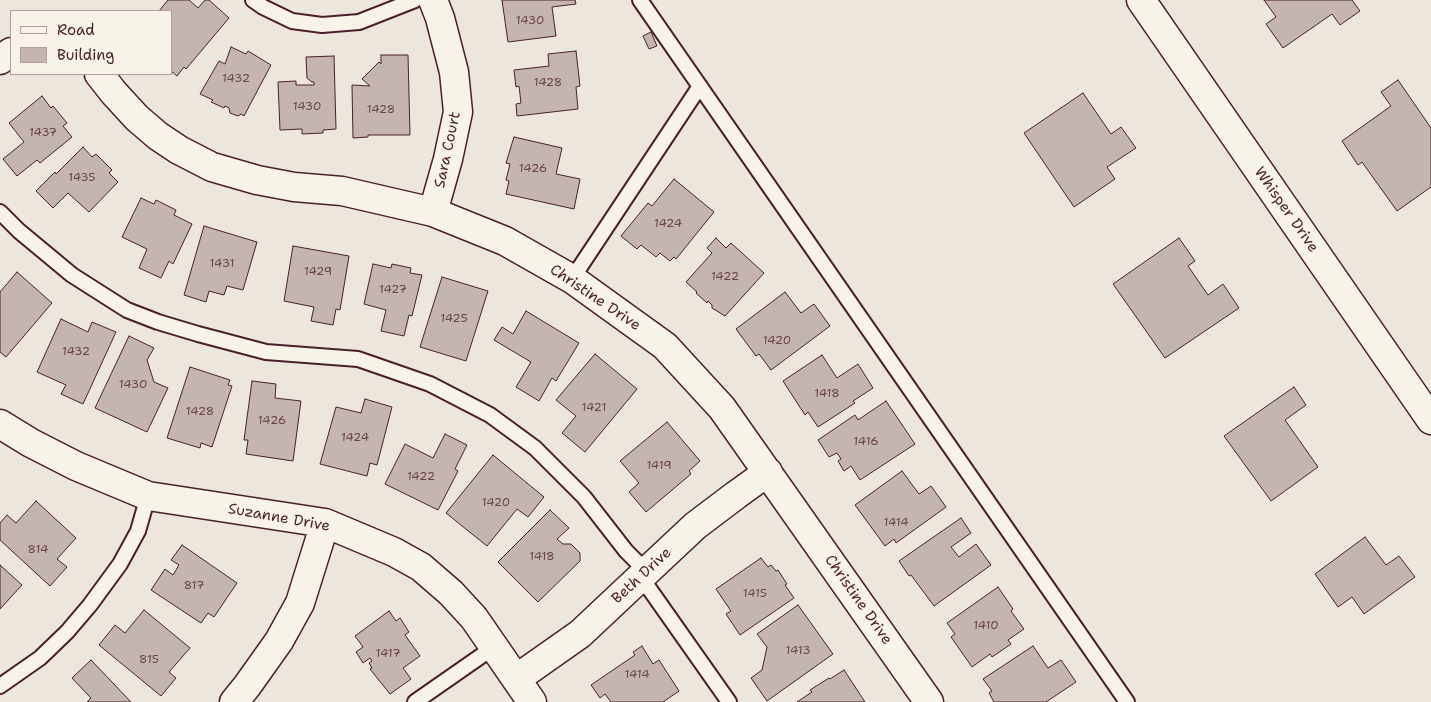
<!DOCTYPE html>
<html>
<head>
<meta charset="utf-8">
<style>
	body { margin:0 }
	#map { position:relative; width:1431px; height:702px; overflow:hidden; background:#ece6dd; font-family:"Shantell Sans",sans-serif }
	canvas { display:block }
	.legend { position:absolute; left:10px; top:10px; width:162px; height:65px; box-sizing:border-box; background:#f7f3e8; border:1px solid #b29e9c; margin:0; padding:6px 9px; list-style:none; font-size:15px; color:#4a1f2b }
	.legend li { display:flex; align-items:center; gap:10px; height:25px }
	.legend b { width:25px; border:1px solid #b29e9c }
</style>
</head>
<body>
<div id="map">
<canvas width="1431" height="702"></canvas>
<ul class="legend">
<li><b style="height:6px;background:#f7f3e8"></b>Road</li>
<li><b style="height:14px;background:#c4b5b0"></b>Building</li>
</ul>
</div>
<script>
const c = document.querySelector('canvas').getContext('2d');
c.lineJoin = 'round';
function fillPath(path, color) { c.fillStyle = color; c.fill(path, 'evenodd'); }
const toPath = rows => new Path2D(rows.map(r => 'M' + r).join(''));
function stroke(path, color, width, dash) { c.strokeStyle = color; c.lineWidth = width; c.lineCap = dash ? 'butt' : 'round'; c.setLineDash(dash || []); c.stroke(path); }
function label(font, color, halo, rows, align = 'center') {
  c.font = font + ' "Shantell Sans",sans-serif'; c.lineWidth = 4; c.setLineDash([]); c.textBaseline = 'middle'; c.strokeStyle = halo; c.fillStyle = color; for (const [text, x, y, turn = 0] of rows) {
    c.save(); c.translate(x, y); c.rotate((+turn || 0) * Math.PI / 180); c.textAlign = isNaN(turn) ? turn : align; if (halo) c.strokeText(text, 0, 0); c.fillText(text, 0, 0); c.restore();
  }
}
const building = toPath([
	[168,0,189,0,198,8,205,0,209,0,229,18,186,69,184,67,177,76,171,71,171,11,159,11,168,0],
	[502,0,575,0,576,4,552,7,556,36,508,42,502,0],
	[1264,0,1352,0,1360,11,1340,25,1332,14,1283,48,1266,24,1276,17,1264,0],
	[651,32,657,46,649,49,643,36,651,32],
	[231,47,246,54,248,51,271,65,244,116,241,114,238,116,230,113,229,108,225,106,224,108,211,102,213,100,200,94,219,61,225,64,231,47],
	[576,51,580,86,576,87,578,109,517,116,516,104,521,103,519,86,516,87,514,70,549,66,548,54,576,51],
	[381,55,408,55,410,135,368,135,368,137,353,138,352,85,370,86,362,79,379,62,381,64,381,55],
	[334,56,336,129,323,130,323,133,302,134,302,129,280,130,278,82,296,81,296,85,314,85,314,82,312,82,307,78,306,57,334,56],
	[1398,80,1431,128,1431,187,1397,211,1362,162,1358,165,1342,141,1391,106,1381,92,1398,80],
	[1083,93,1111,134,1121,127,1136,148,1107,167,1115,179,1074,207,1024,133,1083,93],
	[42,96,51,108,53,106,67,123,63,126,72,137,40,163,37,160,17,176,3,159,24,142,9,123,42,96],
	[514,137,562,148,556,174,580,179,574,209,506,194,509,181,506,180,510,164,506,163,514,137],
	[83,147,92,157,96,154,112,170,109,173,118,182,89,212,68,193,53,208,36,191,55,172,56,174,83,147],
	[674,179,714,212,676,259,674,257,670,261,660,253,656,257,641,245,637,249,621,236,648,203,652,206,674,179],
	[141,198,154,204,156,200,176,210,174,215,192,224,173,264,169,261,161,278,139,268,147,249,122,237,141,198],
	[204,226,257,242,243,290,227,286,224,295,209,291,206,302,184,295,204,226],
	[716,238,726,248,731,243,764,273,725,316,712,308,712,305,708,301,707,303,696,293,697,292,686,282,712,253,707,248,716,238],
	[1179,238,1195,261,1188,266,1208,295,1223,284,1239,308,1165,358,1113,284,1179,238],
	[293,246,349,256,340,310,336,309,333,325,311,321,314,307,284,301,293,246],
	[373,264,391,268,392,264,411,268,410,273,422,275,412,316,409,315,404,336,381,331,386,310,364,304,373,264],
	[17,272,52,303,6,357,0,352,0,292,17,272],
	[442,277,488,291,466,361,420,347,442,277],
	[785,292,801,313,814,304,830,326,771,370,759,354,756,356,736,329,785,292],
	[526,311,579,343,556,381,552,378,539,401,516,387,531,362,494,340,502,327,513,334,526,311],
	[61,319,88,332,92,322,116,332,83,404,61,394,66,385,37,372,61,319],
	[129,336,154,348,147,360,154,382,168,388,147,432,95,408,129,336],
	[595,354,637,389,585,452,562,433,576,416,556,400,595,354],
	[822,355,837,378,858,364,873,388,853,401,855,403,818,427,808,412,805,415,783,381,822,355],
	[190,367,230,380,228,385,232,386,212,447,201,443,200,448,167,438,190,367],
	[252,381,276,384,275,398,301,401,293,461,246,454,248,440,244,440,252,381],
	[1294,387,1306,405,1285,420,1318,467,1271,501,1224,436,1294,387],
	[365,399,392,407,377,465,370,463,367,476,320,464,336,407,361,413,365,399],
	[886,401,915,444,860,480,851,466,844,471,838,461,841,459,837,453,829,457,818,440,855,415,858,420,886,401],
	[667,422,700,461,689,471,691,474,646,512,629,492,639,483,620,461,667,422],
	[445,434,467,445,455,469,458,471,438,510,385,484,405,444,433,458,445,434],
	[493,455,544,497,528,517,517,509,487,546,446,513,493,455],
	[902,471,919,494,931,486,946,507,896,543,894,539,885,546,855,505,902,471],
	[36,501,76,538,57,559,67,567,50,586,0,540,0,523,7,515,16,523,36,501],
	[550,510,569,528,557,539,563,544,571,544,580,553,580,561,538,602,498,562,550,510],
	[961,518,971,533,951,547,959,557,976,544,991,565,934,606,911,575,909,576,899,561,961,518],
	[1365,537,1386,565,1399,556,1415,577,1364,614,1352,597,1338,607,1315,574,1365,537],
	[182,545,237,583,214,617,208,613,201,623,151,590,165,569,173,575,179,565,171,560,182,545],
	[761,558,768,567,771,565,776,571,778,570,787,584,785,585,794,598,740,635,726,614,731,611,716,589,761,558],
	[0,565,22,585,0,609,0,565],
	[998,587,1013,609,1011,611,1024,629,1008,640,1011,644,992,657,990,654,972,667,951,637,955,634,947,623,998,587],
	[798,605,833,654,767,701,751,678,762,670,767,647,757,634,798,605],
	[144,610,190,648,169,672,176,678,161,696,99,645,115,625,125,633,144,610],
	[389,611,396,621,400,618,409,632,405,635,420,656,403,668,411,679,390,694,370,669,372,668,369,663,372,661,370,658,363,663,356,652,363,647,355,636,389,611],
	[642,646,653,664,659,660,679,691,663,702,611,702,605,694,600,698,591,685,635,655,633,652,642,646],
	[1033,646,1048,668,1061,660,1076,682,1046,702,994,702,989,693,992,691,983,679,1033,646],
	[91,660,131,702,87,702,91,698,72,678,91,660],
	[844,670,865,702,797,702,812,692,810,690,829,678,830,679,844,670]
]);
const lane = toPath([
	[253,0,263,7,292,21,322,25,359,22,415,0],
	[640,0,1127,702],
	[0,212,19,231,72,275,127,310,158,322,198,334,266,352,358,359,430,384,490,415,535,448,584,497,626,551,647,572],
	[572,279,700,86],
	[641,577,729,702],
	[0,686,40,658,67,632,90,605,120,564,138,531,148,496],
	[415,702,494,647]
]);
const street = toPath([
	[433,0,440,18,454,72,458,112,448,159,433,212],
	[1141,0,1431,420],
	[0,60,11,52],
	[99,74,114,93,137,118,158,136,179,150,212,167,257,180,294,187,342,191,433,212,505,241,572,279,665,346,722,408,929,702],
	[0,424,31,443,76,466,148,496,325,523,394,552,421,567,451,593,474,618,532,702],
	[516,679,580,634,695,526,736,495,768,472],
	[234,702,247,686,279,641,300,603,325,523]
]);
const numberNames = [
	["1430",530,21],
	["1432",236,79],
	["1428",548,83],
	["1430",307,107],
	["1428",381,110],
	["1437",43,133],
	["1426",533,169],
	["1435",82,178],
	["1424",668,224],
	["1431",222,264],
	["1429",318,272],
	["1422",725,277],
	["1427",393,290],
	["1425",454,319],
	["1420",777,341],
	["1432",76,352],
	["1430",133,385],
	["1418",827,394],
	["1421",594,408],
	["1428",200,412],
	["1426",272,421],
	["1424",355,438],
	["1416",866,442],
	["1419",659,466],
	["1422",421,477],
	["1420",496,503],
	["1414",896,523],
	["814",38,550],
	["1418",542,557],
	["817",194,586],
	["1415",755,594],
	["1410",986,626],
	["1413",798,651],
	["1417",388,654],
	["815",149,660],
	["1414",637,675]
];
const streetNames = [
	["Sara Court",448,150,-78],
	["Whisper Drive",1286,210,55],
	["Christine Drive",595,298,34],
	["Suzanne Drive",279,518,10],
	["Beth Drive",642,576,-43],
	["Christine Drive",858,600,55]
];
fillPath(building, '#c4b5b0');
stroke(building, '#4a1f2b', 1);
stroke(lane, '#4a1f2b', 18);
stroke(street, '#4a1f2b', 31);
stroke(lane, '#f7f3e8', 14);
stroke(street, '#f7f3e8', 28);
label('12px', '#68444c', null, numberNames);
label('15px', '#4a1f2b', '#f7f3e8', streetNames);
</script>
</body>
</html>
